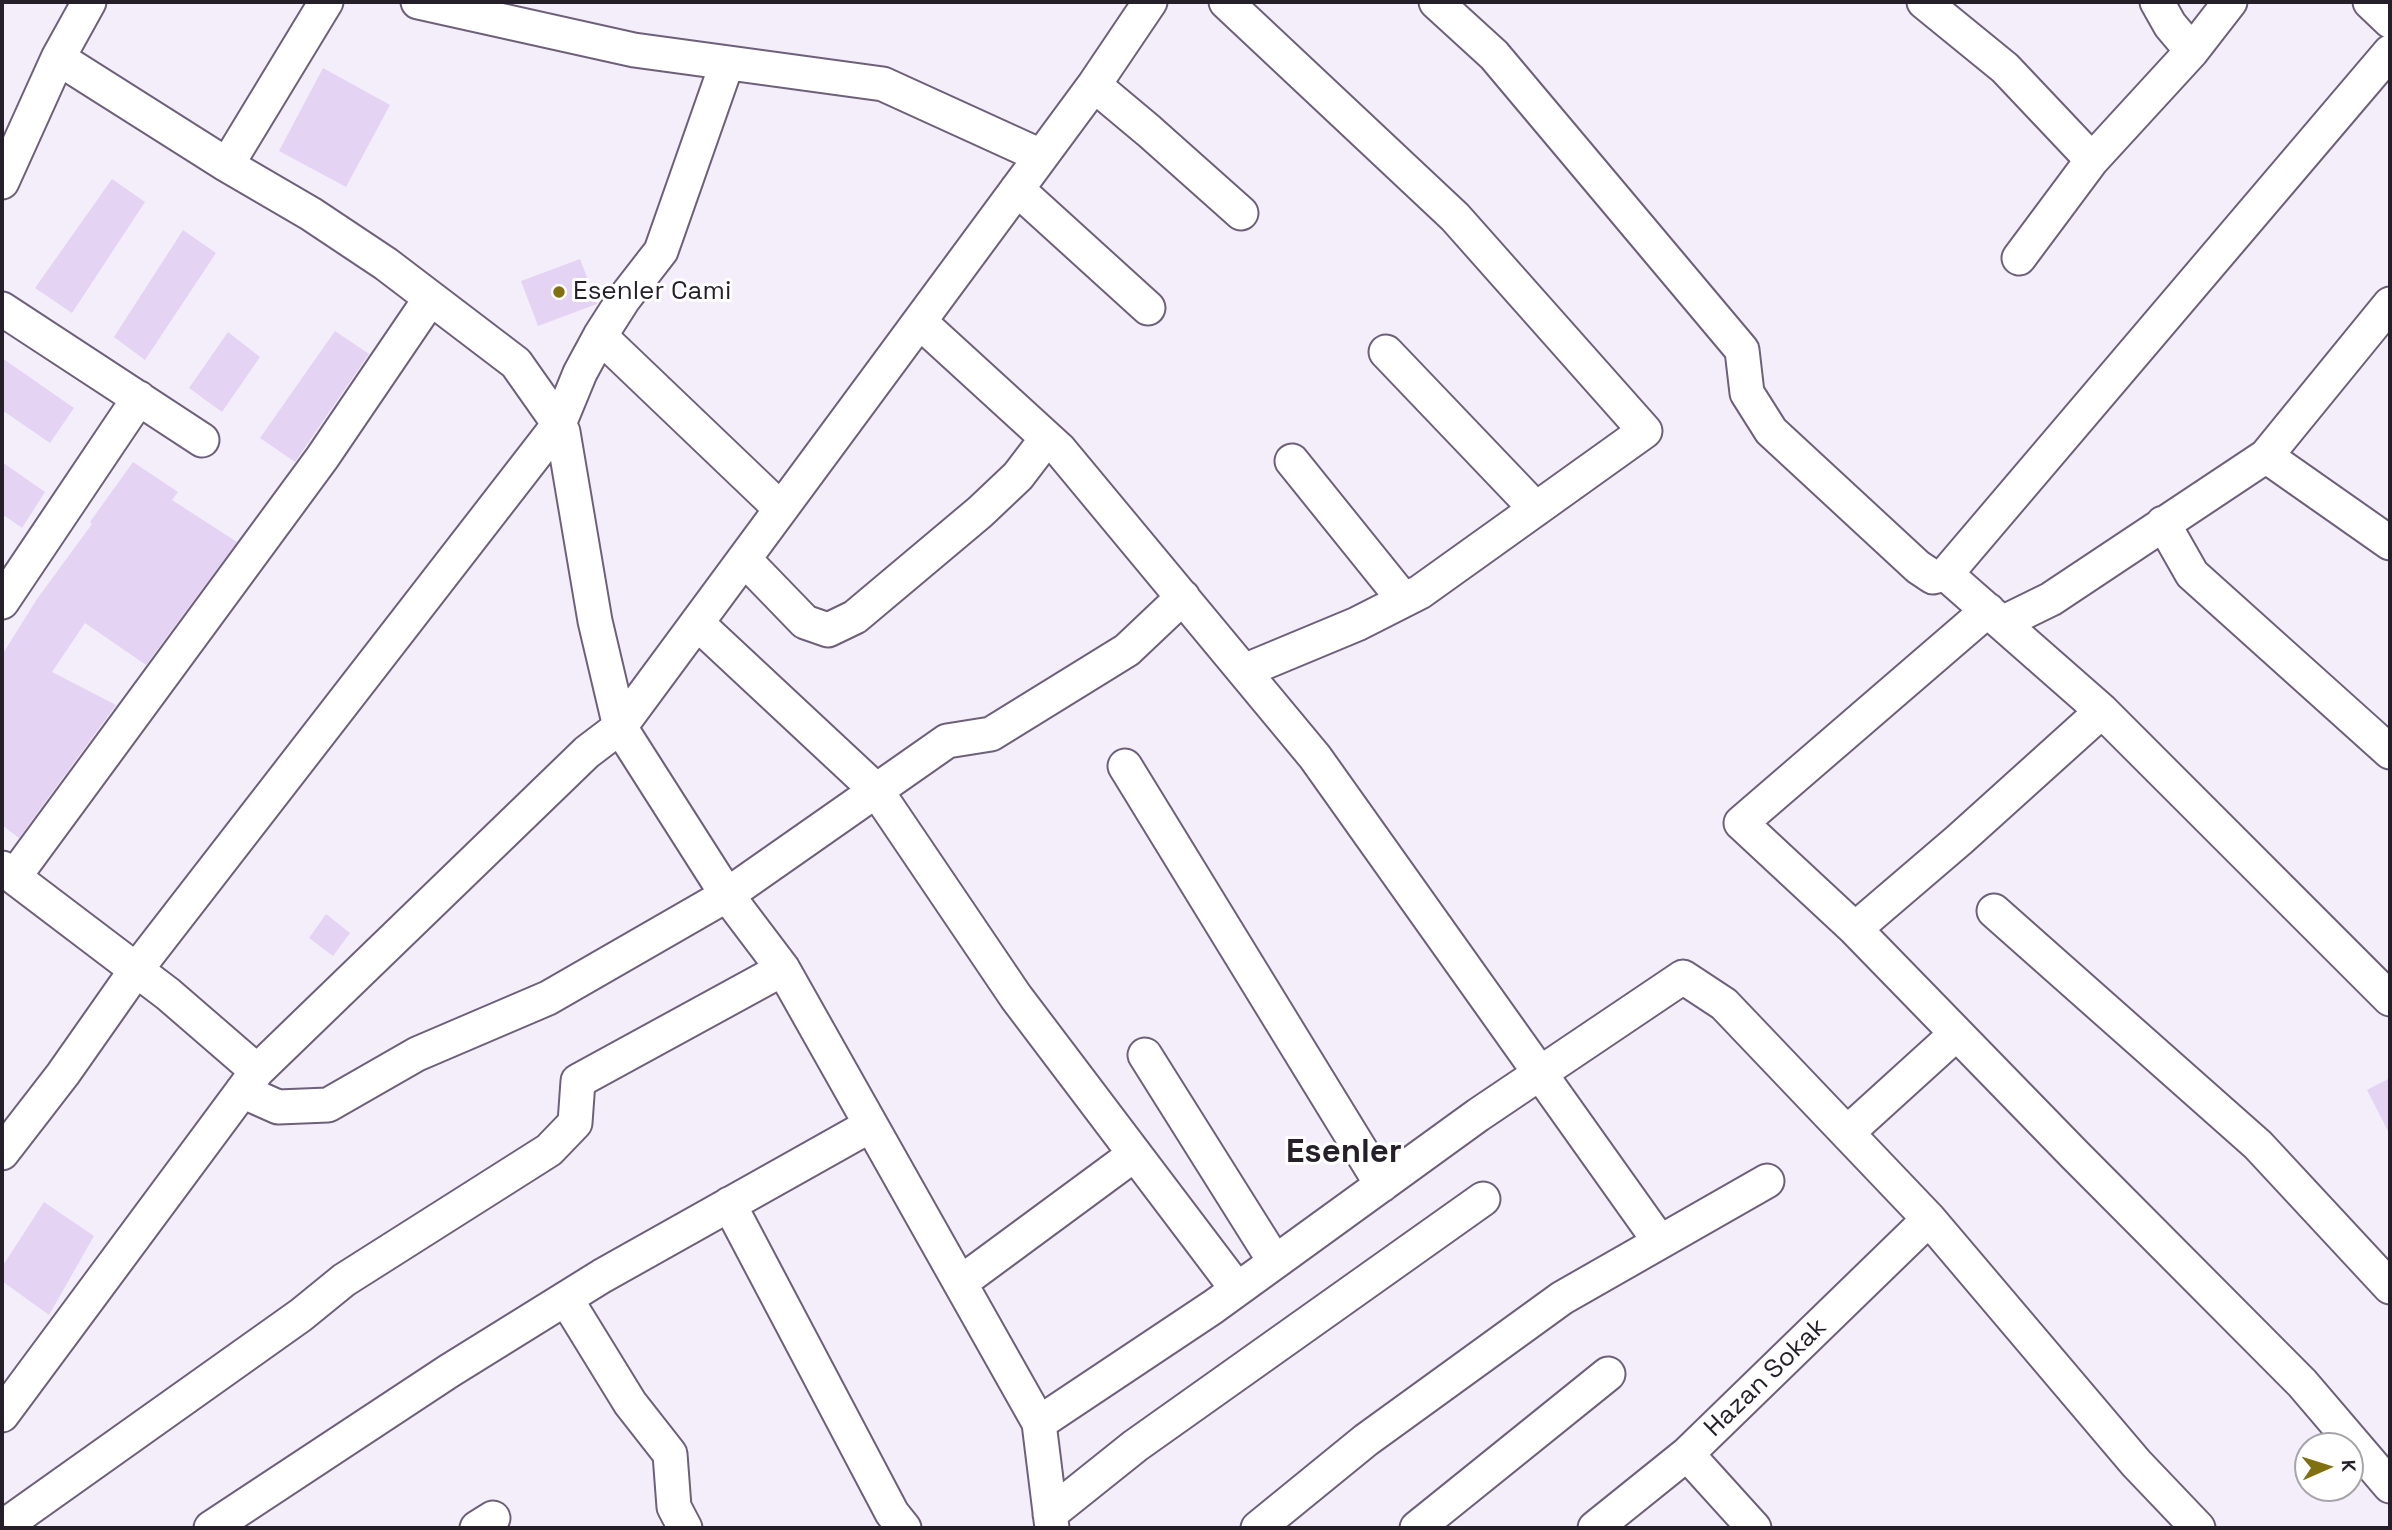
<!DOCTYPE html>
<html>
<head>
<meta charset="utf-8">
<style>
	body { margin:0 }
	#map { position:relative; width:2392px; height:1530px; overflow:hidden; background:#f4eefa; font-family:"Space Grotesk",sans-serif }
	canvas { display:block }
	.frame { position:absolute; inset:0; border:4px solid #251f2a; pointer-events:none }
	.north { position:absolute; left:2294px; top:1432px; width:70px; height:70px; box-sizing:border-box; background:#fff; border:2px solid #a8a5aa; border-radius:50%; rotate:87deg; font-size:19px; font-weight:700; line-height:28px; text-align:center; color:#251f2a }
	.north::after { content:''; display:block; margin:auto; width:24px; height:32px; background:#80700f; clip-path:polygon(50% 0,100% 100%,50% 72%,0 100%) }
</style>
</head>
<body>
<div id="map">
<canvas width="2392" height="1530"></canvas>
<div class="frame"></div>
<div class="north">K</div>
</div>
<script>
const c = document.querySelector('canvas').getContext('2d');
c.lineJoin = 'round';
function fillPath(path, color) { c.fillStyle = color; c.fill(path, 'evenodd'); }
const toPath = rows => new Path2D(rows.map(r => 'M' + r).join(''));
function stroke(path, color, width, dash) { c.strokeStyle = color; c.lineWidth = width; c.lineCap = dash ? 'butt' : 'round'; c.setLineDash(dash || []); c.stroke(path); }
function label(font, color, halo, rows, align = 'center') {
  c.font = font + ' "Space Grotesk",sans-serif'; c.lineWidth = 6; c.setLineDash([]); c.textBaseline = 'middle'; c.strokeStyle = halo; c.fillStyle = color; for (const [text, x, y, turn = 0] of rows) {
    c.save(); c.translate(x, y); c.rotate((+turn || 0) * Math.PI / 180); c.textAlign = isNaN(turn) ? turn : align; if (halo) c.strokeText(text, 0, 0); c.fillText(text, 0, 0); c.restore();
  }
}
const building = toPath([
	[323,68,390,105,346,187,279,151],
	[112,179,145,202,72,313,35,288],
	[183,230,216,253,145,360,114,337],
	[580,259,597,304,538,326,521,281],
	[335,331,369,354,295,462,260,438],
	[228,332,260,357,222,412,189,388],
	[2,358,74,408,50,443,2,410],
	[2,462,45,492,22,528,2,514],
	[133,462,178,492,172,500,237,542,146,665,85,623,52,672,116,705,19,838,2,825,2,655,37,599,92,524,90,522],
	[326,914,350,933,333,956,309,938],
	[2390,1078,2390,1135,2367,1090],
	[44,1202,94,1236,49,1315,2,1281,2,1267]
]);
const minor = toPath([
	[418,2,634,50,883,84,1041,156],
	[1226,2,1455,217,1645,431,1420,592,1357,624,1244,671],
	[1436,2,1494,55,1742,350,1747,393,1771,431,1918,567,1933,577,1946,574],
	[1924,2,2005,68,2092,160],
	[2157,2,2170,25,2192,51],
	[2370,2,2390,21],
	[2390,52,1946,574,2102,711,2390,999],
	[58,58,227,165,311,214,386,264,516,363,559,424,563,432,595,621,620,727,727,895,783,969,1039,1423,1052,1528],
	[1094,85,1149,131,1241,213],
	[227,165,326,2],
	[2,182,58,58,89,2],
	[1017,189,1148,308],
	[2019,258,2092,160,2192,51,2230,2],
	[2390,304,2266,456,2390,543],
	[2,309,202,440],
	[920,322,1060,450,1315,757,1660,1242],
	[600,336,781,509],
	[1386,352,1536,509],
	[1292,461,1404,600],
	[2163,523,2192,574,2390,752],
	[744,559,805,622,828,630,855,617,980,512,1018,476,1047,438],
	[2,602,139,398],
	[1988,610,1741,823,1855,929,2075,1155,2302,1383,2390,1486],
	[697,623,876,790,1016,997,1237,1289],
	[2002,623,2051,599,2266,456],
	[1125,766,1382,1185],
	[2,868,168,994,257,1071],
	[14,877,322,458,430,299],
	[1994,911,2258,1145,2390,1287],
	[1855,929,1959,840,2102,711],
	[1145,1055,1275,1262],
	[242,1091,278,1107,328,1105,417,1054,548,998,727,895,947,741,991,734,1127,650,1183,597],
	[1847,1133,1956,1034],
	[2,1153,63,1074,136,970,559,424,580,373,600,336,623,300,661,251,727,63],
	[729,1204,892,1513,904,1528],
	[960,1283,1135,1154],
	[566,1299,630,1403,670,1454,674,1507,685,1528],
	[2,1415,257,1071,587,752,620,727,1094,85,1150,2],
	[1039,1423,1213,1307,1478,1115,1683,977,1724,1004,1929,1219,2136,1463,2198,1528],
	[1687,1454,1754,1528],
	[1050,1514,1135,1446,1483,1199],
	[7,1524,301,1315,344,1280,549,1150,575,1123,578,1081,783,969],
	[211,1528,449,1371,602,1276,871,1125],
	[477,1528,493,1518],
	[1258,1528,1366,1440,1562,1298,1767,1181],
	[1417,1528,1608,1374],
	[1595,1528,1687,1454,1929,1219]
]);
const markers = [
	[559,292,7,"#80700f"]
];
const poiNames = [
	["Esenler Cami",573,292]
];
const streetNames = [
	["Hazan Sokak",1766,1378,-44]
];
const districtNames = [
	["Esenler",1344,1153]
];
fillPath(building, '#e4d3f3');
stroke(minor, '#6e607b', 37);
stroke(minor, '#fff', 33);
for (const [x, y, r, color] of markers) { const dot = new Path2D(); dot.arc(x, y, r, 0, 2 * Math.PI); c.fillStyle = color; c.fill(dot); stroke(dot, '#fff', 2.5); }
label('26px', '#251f2a', '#fff', poiNames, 'left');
label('26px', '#251f2a', '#fff', streetNames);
label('bold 33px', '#251f2a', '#fff', districtNames);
</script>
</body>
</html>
